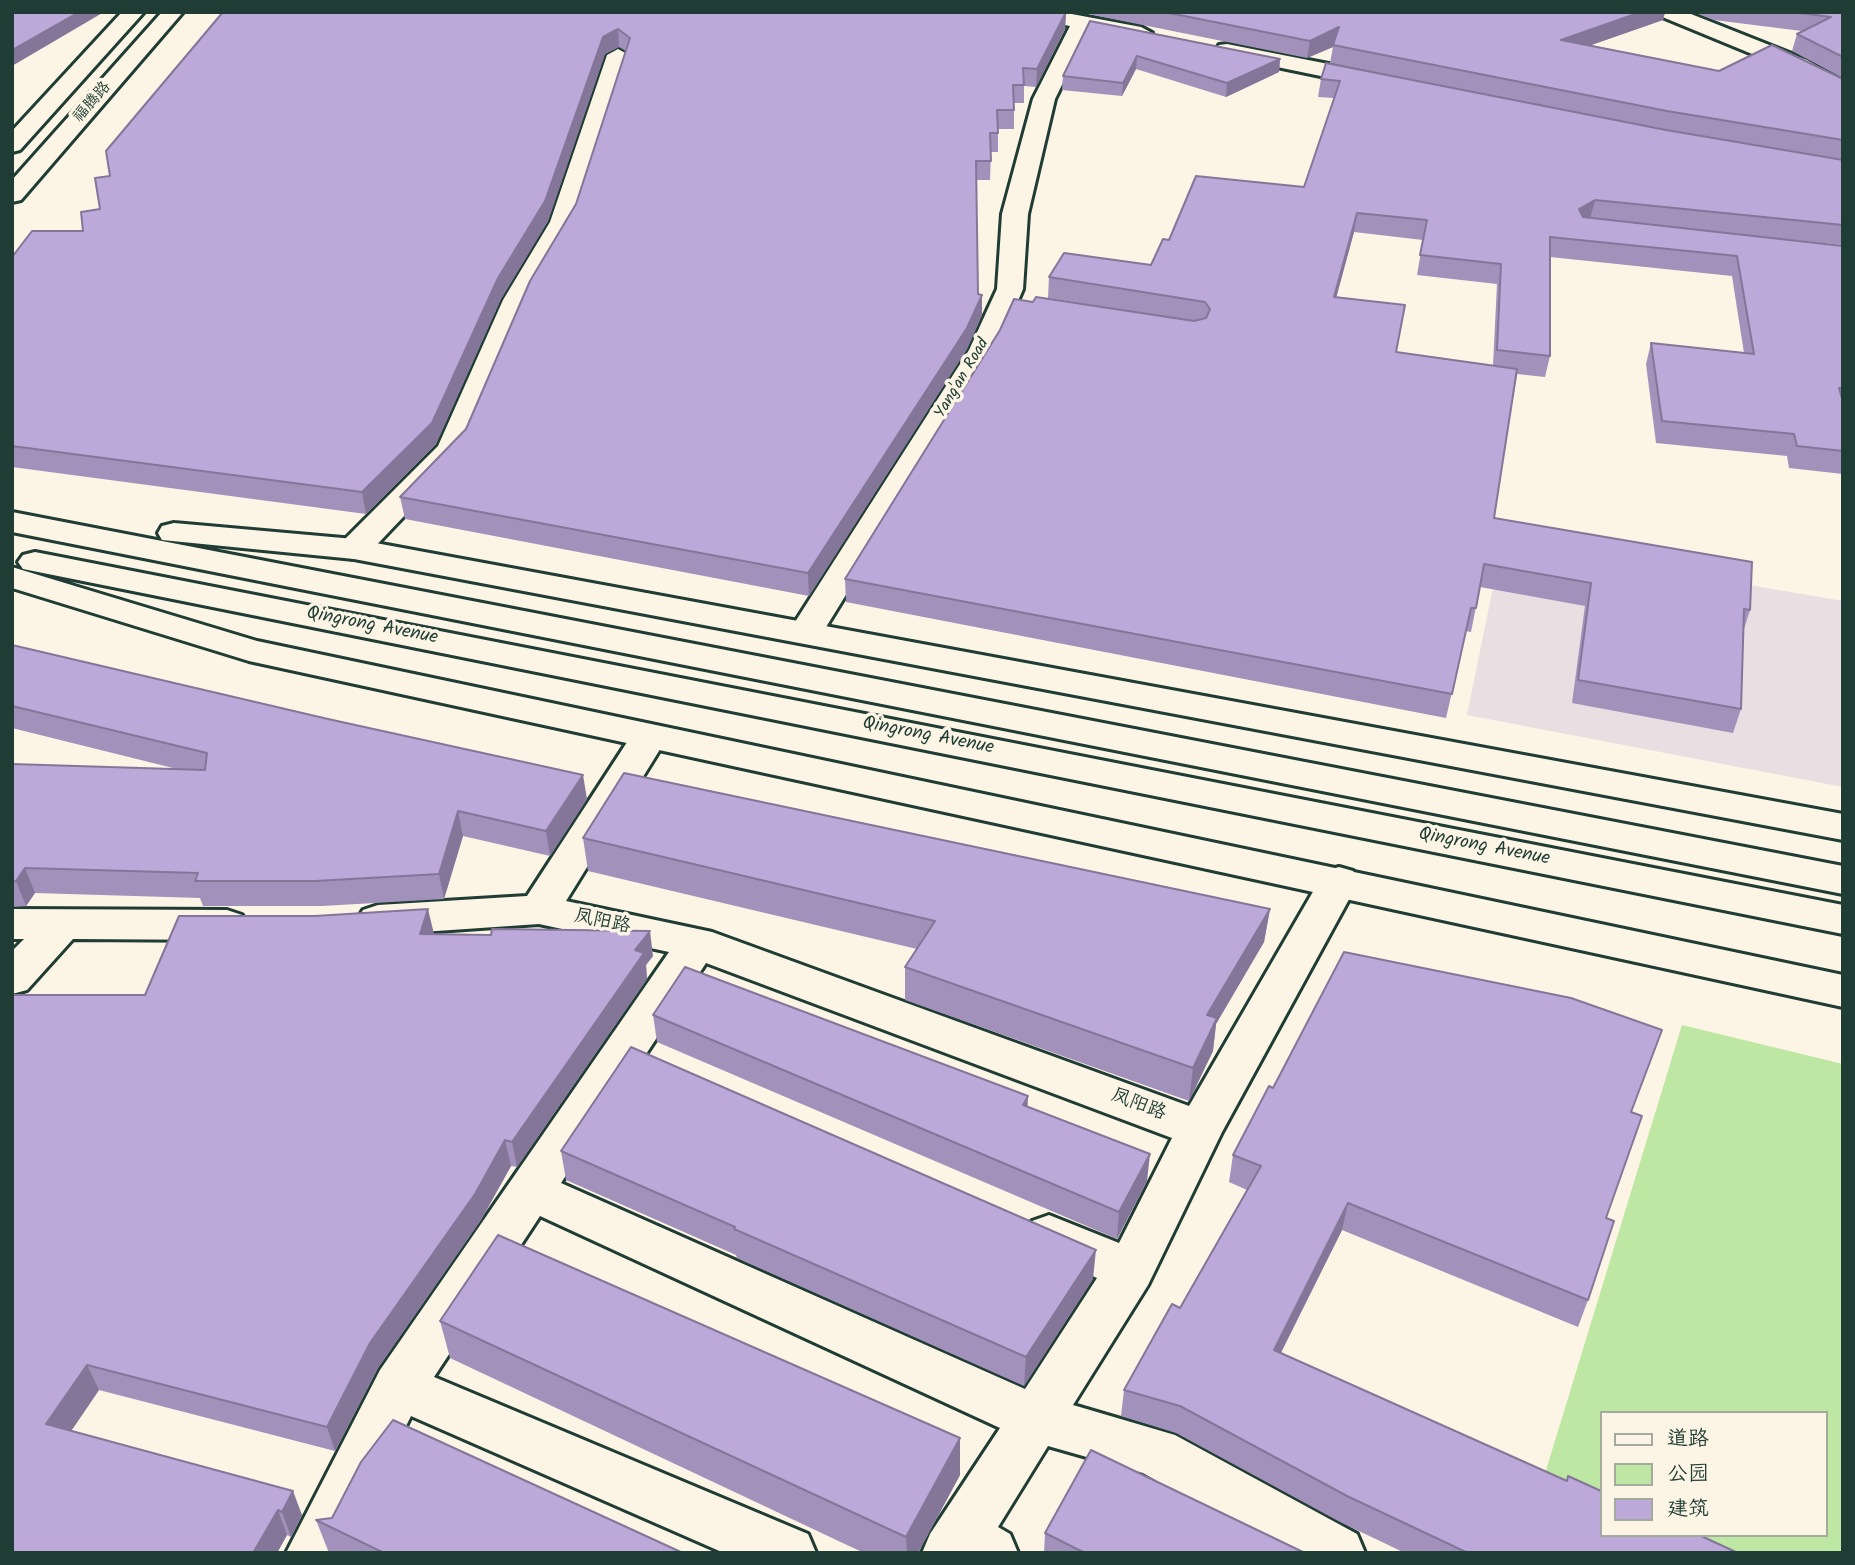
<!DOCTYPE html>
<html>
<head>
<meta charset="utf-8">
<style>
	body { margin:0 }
	#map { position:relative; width:1855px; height:1565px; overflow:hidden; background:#fcf5e5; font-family:Kalam,"LXGW WenKai TC",sans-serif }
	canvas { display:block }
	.frame { position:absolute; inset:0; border:14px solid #1f3d34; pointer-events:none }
	.legend { position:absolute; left:1600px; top:1411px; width:228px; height:126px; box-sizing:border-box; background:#fcf5e5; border:2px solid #a4ab9e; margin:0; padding:9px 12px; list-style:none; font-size:21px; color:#1f3d34 }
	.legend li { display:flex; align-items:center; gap:14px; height:35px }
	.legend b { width:35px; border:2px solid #a4ab9e }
</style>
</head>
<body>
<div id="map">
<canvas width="1855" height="1565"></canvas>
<div class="frame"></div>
<ul class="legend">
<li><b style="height:9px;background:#fcf5e5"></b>道路</li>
<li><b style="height:19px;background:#bde7a3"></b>公园</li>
<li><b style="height:19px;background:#bca9d9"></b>建筑</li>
</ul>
</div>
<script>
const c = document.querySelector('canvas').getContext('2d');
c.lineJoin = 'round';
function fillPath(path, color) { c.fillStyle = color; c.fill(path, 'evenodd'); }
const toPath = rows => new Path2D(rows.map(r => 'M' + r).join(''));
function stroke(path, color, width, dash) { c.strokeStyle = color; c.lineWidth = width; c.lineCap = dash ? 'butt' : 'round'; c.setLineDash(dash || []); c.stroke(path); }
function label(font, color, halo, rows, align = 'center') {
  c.font = font + ' Kalam,"LXGW WenKai TC",sans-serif'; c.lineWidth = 7; c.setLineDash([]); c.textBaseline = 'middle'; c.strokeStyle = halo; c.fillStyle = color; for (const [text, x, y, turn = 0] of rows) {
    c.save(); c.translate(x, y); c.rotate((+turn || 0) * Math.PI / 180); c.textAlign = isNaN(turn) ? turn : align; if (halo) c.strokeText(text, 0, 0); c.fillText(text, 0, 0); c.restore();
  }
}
const built = toPath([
	[1502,543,1843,601,1843,787,1467,715]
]);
const green = toPath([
	[1682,1025,1843,1064,1843,1553,1704,1553,1665,1535,1825,1535,1825,1413,1601,1413,1601,1507,1543,1480]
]);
const minor = toPath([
	[1016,12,1061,12,1141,27,1152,33,1141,39,1089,30,1055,99,1028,214,1023,289,997,350,818,640,806,644,794,640,788,633,969,350,997,289,1002,214,1033,99,1070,26,1019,16,1016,12],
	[1657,12,1686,12,1807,60,1843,81,1843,97,1791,70,1660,16,1657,12],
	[1227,44,1374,73,1385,80,1374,87,1219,55,1216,50,1219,45,1227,44],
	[618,49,629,55,576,222,531,300,467,450,366,556,354,559,342,556,337,549,342,542,438,446,503,300,550,222,607,55,618,49],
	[648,726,661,730,667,738,566,901,712,932,1189,1106,1325,871,1339,867,1353,871,1359,881,1222,1132,1148,1285,1073,1405,1175,1435,1357,1534,1365,1553,1284,1553,1143,1473,1048,1446,998,1527,1010,1534,1018,1553,922,1553,930,1534,1000,1428,540,1216,434,1377,808,1534,816,1553,724,1553,411,1416,343,1553,286,1553,380,1370,669,952,539,924,378,935,363,930,357,920,363,910,378,905,527,896,635,730,648,726],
	[706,963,1172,1138,1119,1243,1049,1215,1032,1221,1024,1235,1032,1249,1097,1278,1025,1389,561,1183,706,963],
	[12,909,227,910,242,915,248,925,242,935,227,940,73,939,27,990,12,994,12,951,24,939,12,939,12,909]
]);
const major = toPath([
	[122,12,144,12,20,150,12,152,12,131,122,12],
	[162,12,183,12,21,200,12,202,12,180,162,12],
	[12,512,1843,866,1843,894,12,532,12,512],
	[174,523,354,539,1843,814,1843,840,354,559,162,540,158,533,162,526,174,523],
	[35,552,1843,905,1843,934,23,569,18,562,23,555,35,552],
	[12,567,257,641,1843,975,1843,1007,249,661,12,588,12,567]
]);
const wall = toPath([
	[223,12,1665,12,1663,20,1591,45,1719,71,1843,79,1843,245,1783,239,1843,246,1843,474,1789,468,1787,456,1656,443,1646,364,1651,343,1744,353,1732,276,1550,257,1550,356,1545,377,1517,374,1494,518,1750,610,1743,632,1741,709,1733,733,1572,703,1585,606,1480,587,1471,632,1466,631,1446,718,846,602,845,579,1174,318,1048,298,1049,277,1151,265,1169,240,1304,187,1334,98,1318,97,1321,79,1326,63,1598,117,1330,63,1333,47,1307,58,1083,13,1066,13,1065,29,1036,87,1024,86,1024,103,1014,103,1014,129,998,129,998,152,991,152,990,180,976,180,978,294,982,315,967,349,809,596,405,519,400,497,466,429,576,204,626,51,619,47,605,54,548,221,501,299,436,444,366,514,12,467,12,257,83,231,100,209,110,176],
	[1354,232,1423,240,1417,275,1497,284,1493,366,1397,352,1336,297],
	[1693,12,1843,12,1843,78,1792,51,1797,34,1802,31,1714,20],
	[1090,21,1280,59,1279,72,1226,97,1136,69,1122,96,1062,90,1063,76],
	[12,645,587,799,550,856,463,836,444,899,322,906,203,906,200,898,35,893,26,906,12,907,12,764,181,770,12,728],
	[583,838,1270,909,1264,942,1216,1024,1213,1051,1189,1101,905,1000,905,967,917,949,588,871],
	[433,934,653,956,646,965,647,979,517,1167,511,1166,481,1220,378,1368,335,1451,99,1390,71,1431,302,1515,291,1537,287,1535,277,1553,12,1553,145,995],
	[653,1015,1027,1107,1147,1181,1117,1239,657,1042],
	[1273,1088,1632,1112,1606,1218,1588,1300,1578,1327,1342,1230,1281,1353,1566,1481,1738,1553,1405,1553,1340,1522,1176,1433,1121,1416,1124,1390,1180,1308,1247,1190,1229,1182,1233,1155],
	[561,1151,1093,1279,1024,1386,737,1258,736,1255,566,1180],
	[440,1321,960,1475,918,1553,864,1553,450,1358],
	[316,1520,683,1553,329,1553],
	[1045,1533,1305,1553,1044,1553]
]);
const shadedWall = toPath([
	[79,12,104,12,12,66,12,50],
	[1066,12,1065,29,1036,87,1037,69],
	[1641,12,1665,12,1663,20,1557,57,1561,40],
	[1339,27,1333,47,1307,58,1310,41],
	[618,29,619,47,605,54,548,221,501,299,436,444,366,514,362,492,498,278,603,37],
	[1137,56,1136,69,1122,96,1123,83],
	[1280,59,1279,72,1226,97,1227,83],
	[1595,200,1590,219,1575,228,1579,209],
	[1357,213,1354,232,1331,317,1334,297],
	[982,295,982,315,967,349,809,596,808,573],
	[583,775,587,799,550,856,546,831],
	[458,811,463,836,444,899,439,874],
	[25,868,35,893,26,906,16,881],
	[428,909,434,934,420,934],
	[1270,909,1264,942,1216,1024,1213,1051,1189,1101,1193,1068,1207,1015],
	[650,931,653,956,646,965,647,979,517,1167,512,1142,635,950],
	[1028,1096,1027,1123,1023,1105],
	[505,1140,511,1166,481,1220,378,1368,335,1451,327,1427,370,1343],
	[1150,1154,1147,1181,1117,1239,1119,1212],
	[1348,1203,1342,1230,1269,1376,1274,1350],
	[1096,1250,1093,1279,1024,1386,1026,1357],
	[87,1365,99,1390,59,1449,46,1424],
	[960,1438,960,1475,918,1553,907,1553,906,1537],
	[293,1491,302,1515,291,1537,282,1512],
	[278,1510,287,1535,277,1553,253,1553]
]);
const building = toPath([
	[12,12,79,12,12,50,12,12],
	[223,12,1066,12,1037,69,1023,68,1024,85,1013,85,1014,110,997,110,998,133,990,133,991,161,976,161,978,294,982,295,967,328,808,573,400,497,466,429,530,281,576,204,630,38,618,29,603,37,545,201,498,278,432,423,362,492,12,446,12,257,32,231,83,231,81,212,100,209,95,178,110,176,106,151,223,12],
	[1164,12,1641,12,1561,40,1719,71,1772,45,1843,79,1843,140,1667,111,1333,45,1339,27,1310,41,1164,12],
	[1792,12,1843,12,1843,57,1797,34,1831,17,1792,12],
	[1090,21,1280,59,1227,83,1137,56,1123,83,1063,76,1090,21],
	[1326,63,1666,130,1843,160,1843,225,1595,200,1579,209,1583,217,1843,246,1843,388,1839,388,1843,402,1843,451,1797,446,1794,434,1662,421,1651,343,1754,354,1737,256,1550,237,1550,356,1497,350,1501,264,1420,255,1427,220,1357,213,1334,297,1405,305,1396,352,1517,369,1494,518,1752,562,1750,610,1744,609,1741,709,1578,680,1591,583,1484,564,1476,608,1471,608,1452,694,845,579,1000,330,1014,299,1033,302,1036,297,1194,321,1206,318,1210,309,1205,302,1049,277,1064,253,1151,265,1163,239,1169,240,1196,176,1304,187,1340,81,1321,79,1326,63],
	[12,645,328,719,583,775,546,831,458,811,439,874,315,881,195,881,198,873,25,868,16,881,12,882,12,764,205,770,207,753,12,706,12,645],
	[624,773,1270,909,1207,1015,1217,1018,1193,1068,905,967,935,921,583,838,624,773],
	[428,909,420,934,491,935,492,929,650,931,635,950,644,953,512,1142,505,1140,475,1194,370,1343,327,1427,87,1365,46,1424,293,1491,282,1512,278,1510,253,1553,12,1553,12,995,145,995,179,916,315,916,428,909],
	[1344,952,1571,998,1662,1030,1631,1112,1642,1116,1606,1218,1614,1221,1588,1300,1348,1203,1274,1350,1567,1481,1568,1476,1601,1491,1601,1535,1699,1535,1738,1553,1468,1553,1347,1496,1180,1406,1124,1390,1172,1304,1180,1308,1261,1166,1233,1155,1269,1086,1273,1088,1344,952],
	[685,967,1028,1096,1023,1105,1150,1154,1119,1212,653,1015,685,967],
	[631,1047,1096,1250,1026,1357,734,1229,735,1227,561,1151,631,1047],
	[498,1235,960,1438,906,1537,440,1321,498,1235],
	[393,1420,683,1553,384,1553,316,1520,332,1518,361,1462,393,1420],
	[1091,1450,1305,1553,1085,1553,1045,1533,1091,1450]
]);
const farStreetnames = [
	["福腾路",93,103,-49],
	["Yang'an Road",963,379,-59]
];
const streetNames = [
	["Qingrong Avenue",372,627,11],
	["Qingrong Avenue",928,737,11],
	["Qingrong Avenue",1484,848,11],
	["凤阳路",602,923,12],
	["凤阳路",1138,1106,21]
];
fillPath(built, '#e9dee1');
fillPath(green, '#bde7a3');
stroke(minor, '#1f3d34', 6);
stroke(major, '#1f3d34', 6);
fillPath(minor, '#fcf5e5');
fillPath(major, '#fcf5e5');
fillPath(wall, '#a291bb');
fillPath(shadedWall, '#847698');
fillPath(building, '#bca9d9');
stroke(building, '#847698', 2);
label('16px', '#1f3d34', '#fcf5e5', farStreetnames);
label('19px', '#1f3d34', '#fcf5e5', streetNames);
</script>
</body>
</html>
